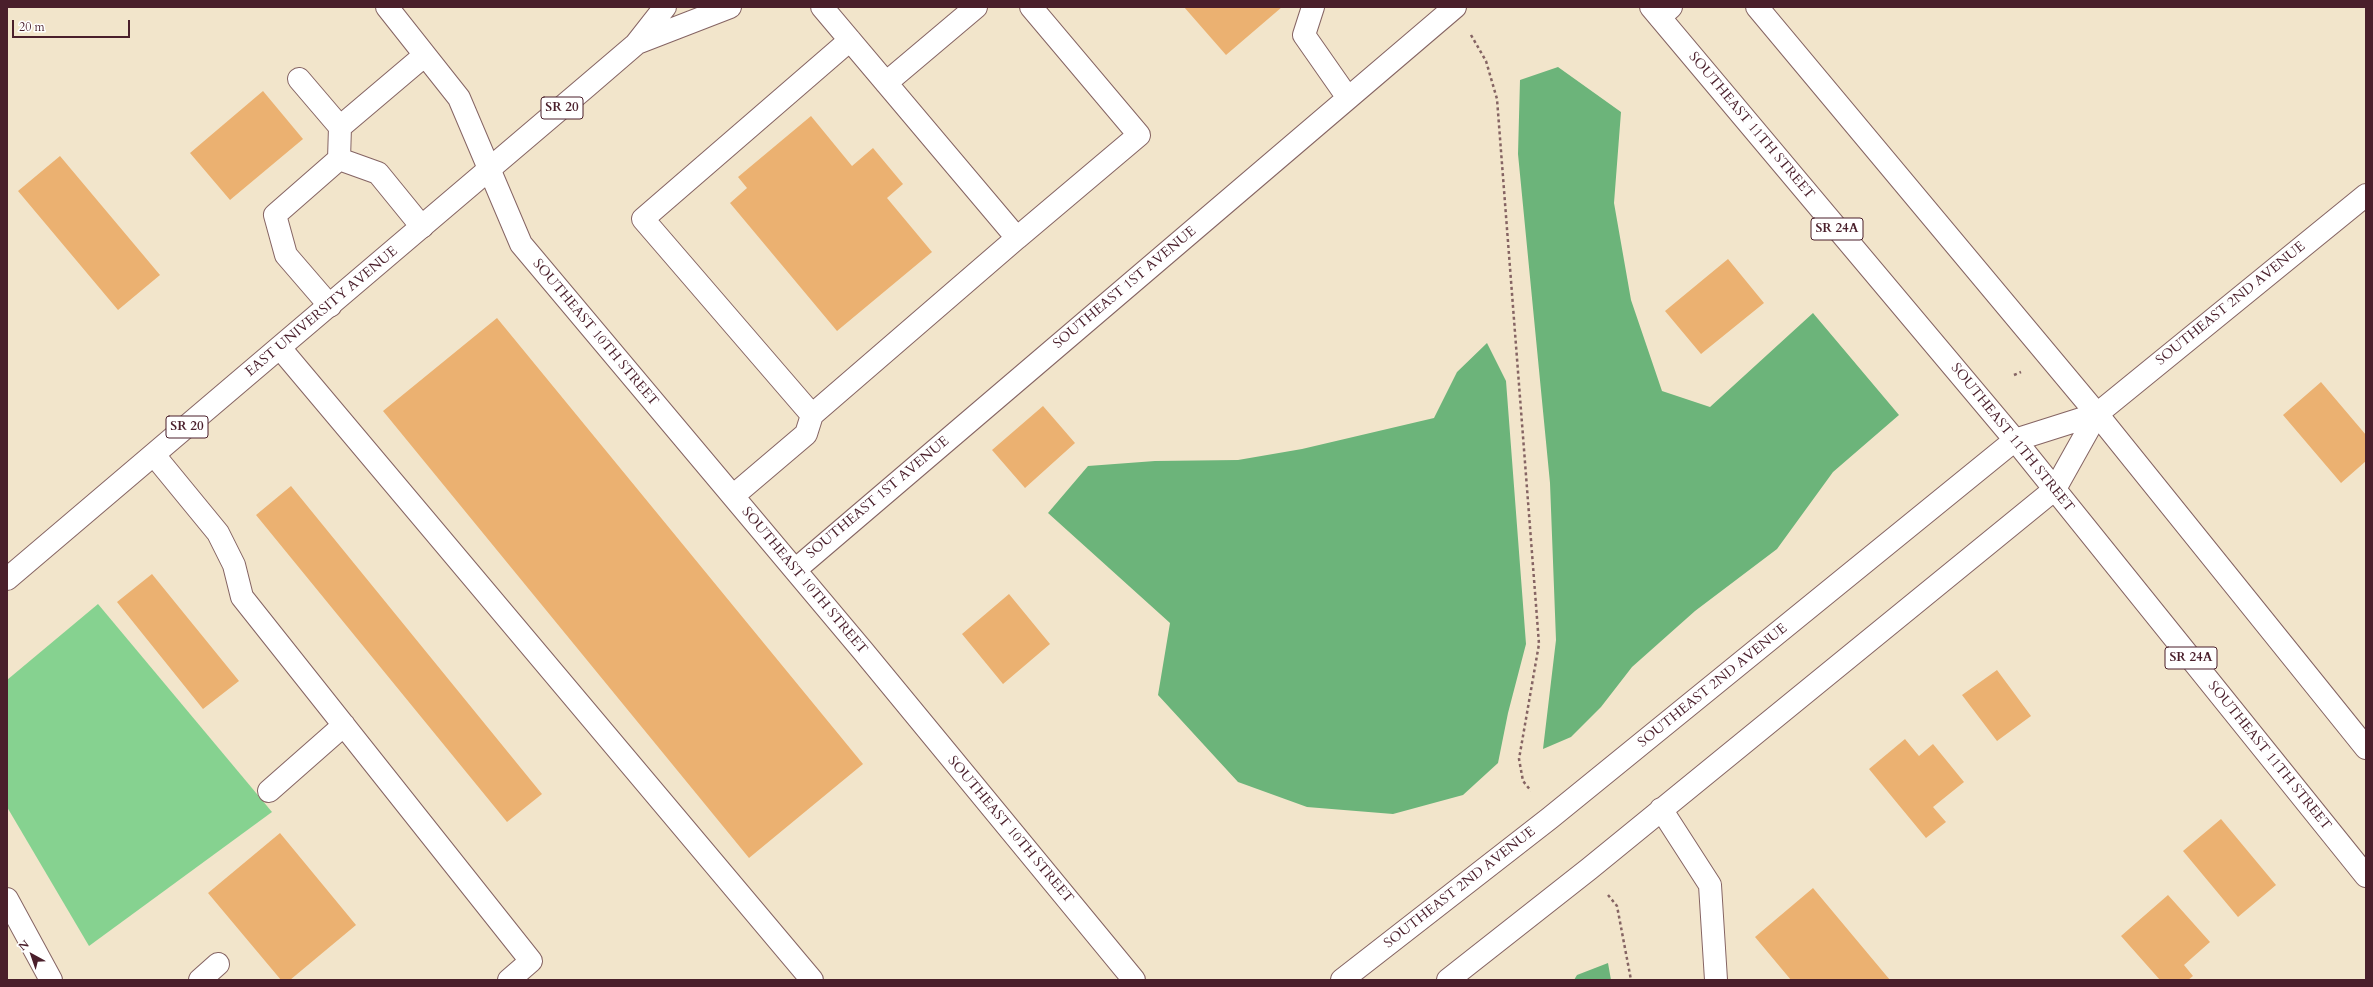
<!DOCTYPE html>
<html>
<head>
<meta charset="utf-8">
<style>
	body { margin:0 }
	#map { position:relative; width:2373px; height:987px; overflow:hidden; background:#f2e5cb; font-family:Cardo,serif }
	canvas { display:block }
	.frame { position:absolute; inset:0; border:8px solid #4a1f2b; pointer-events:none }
	.north { position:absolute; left:12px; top:935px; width:40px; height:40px; -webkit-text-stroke:3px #fff; paint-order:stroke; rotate:320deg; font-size:11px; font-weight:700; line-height:16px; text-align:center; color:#4a1f2b }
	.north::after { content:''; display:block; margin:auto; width:14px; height:18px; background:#4a1f2b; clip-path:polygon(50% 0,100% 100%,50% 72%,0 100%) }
	.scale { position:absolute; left:12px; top:20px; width:118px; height:18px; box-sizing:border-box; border:2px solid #4a1f2b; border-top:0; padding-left:5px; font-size:12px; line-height:14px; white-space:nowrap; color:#4a1f2b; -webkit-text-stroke:3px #fff; paint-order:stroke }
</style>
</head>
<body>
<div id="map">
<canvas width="2373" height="987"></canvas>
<div class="frame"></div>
<div class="north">N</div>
<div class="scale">20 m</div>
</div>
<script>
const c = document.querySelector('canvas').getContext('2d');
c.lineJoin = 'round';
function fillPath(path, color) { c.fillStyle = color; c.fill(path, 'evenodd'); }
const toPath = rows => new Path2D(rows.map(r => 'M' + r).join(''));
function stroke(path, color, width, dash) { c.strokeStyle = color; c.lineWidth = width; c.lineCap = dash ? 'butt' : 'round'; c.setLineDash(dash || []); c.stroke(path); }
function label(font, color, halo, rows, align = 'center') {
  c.font = font + ' Cardo,serif'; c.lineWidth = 3.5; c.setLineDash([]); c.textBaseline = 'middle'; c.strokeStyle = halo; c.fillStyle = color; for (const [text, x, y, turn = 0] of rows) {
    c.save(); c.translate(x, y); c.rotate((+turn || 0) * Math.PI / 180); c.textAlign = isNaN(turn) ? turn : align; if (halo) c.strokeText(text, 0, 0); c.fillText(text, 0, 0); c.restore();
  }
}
const green = toPath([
	[98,604,272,812,89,946,7,807,7,680]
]);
const forest = toPath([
	[1558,67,1621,112,1614,203,1631,300,1662,391,1710,407,1813,313,1899,415,1833,472,1777,549,1695,611,1632,667,1601,707,1571,737,1543,749,1556,640,1550,483,1518,154,1520,80],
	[1487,343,1506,381,1526,644,1508,713,1498,763,1463,795,1393,814,1307,807,1238,782,1158,695,1170,623,1048,513,1088,466,1155,461,1238,460,1302,449,1434,418,1457,372],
	[1608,963,1611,980,1574,980,1577,975]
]);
const building = toPath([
	[1184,7,1282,7,1226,55],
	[263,91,303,139,230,200,190,153],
	[811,116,852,166,873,148,903,184,887,198,932,252,837,331,730,203,747,188,738,177],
	[60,156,160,275,118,310,18,191],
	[1728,259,1764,303,1701,354,1665,311],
	[497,318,863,764,749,858,383,411],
	[2321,382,2366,435,2366,461,2341,483,2283,415],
	[1043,406,1075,443,1025,488,992,450],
	[291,486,542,794,507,822,256,515],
	[152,574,239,681,203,709,117,602],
	[1009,594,1050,644,1003,684,962,634],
	[1997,670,2031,716,1997,741,1962,695],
	[1905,739,1919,756,1933,744,1964,782,1933,807,1946,822,1926,838,1869,769],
	[2221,819,2276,885,2238,917,2183,851],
	[280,833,356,925,290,980,281,980,208,893],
	[1813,888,1890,980,1791,980,1755,937],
	[2168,895,2210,942,2184,965,2193,976,2188,980,2160,980,2121,936]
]);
const path = toPath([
	[1471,35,1486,61,1497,99,1539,644,1519,759,1523,781,1531,791],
	[2014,375,2021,372],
	[1608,895,1617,906,1631,980]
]);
const minor = toPath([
	[387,7,459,98,521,244,863,651,1134,980],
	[822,7,1017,238,1139,135,1031,7],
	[1313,7,1304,35,1348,98],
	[1660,17,1671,7],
	[850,40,643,219,812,415,1017,238],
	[299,79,340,127],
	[886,83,976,7],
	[339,159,340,127,425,55],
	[330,306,286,255,275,215,339,159,378,173,422,227],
	[280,348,812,980],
	[154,455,218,533,234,565,242,597,531,961,509,980],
	[733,496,806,434,812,415],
	[795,570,1455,7],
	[269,791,344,725],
	[1661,809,1710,885,1716,980],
	[7,899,51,980],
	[200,980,218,964],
	[1342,980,1550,818,2015,440,2097,414],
	[1448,980,1589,869,2055,489,2097,414,2366,195]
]);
const major = toPath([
	[637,43,730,7],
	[7,579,587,86,636,44,665,7]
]);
const highway = toPath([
	[1651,7,2015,440,2366,876],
	[1757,7,2097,414,2366,748]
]);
const shields = [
	[562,108,42],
	[1837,229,52],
	[187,427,42],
	[2191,658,52]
];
const shieldNames = [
	["SR 20",562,108],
	["SR 24A",1837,229],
	["SR 20",187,427],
	["SR 24A",2191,658]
];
const streetNames = [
	["SOUTHEAST 11TH STREET",1751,126,50],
	["SOUTHEAST 1ST AVENUE",1125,288,-40],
	["SOUTHEAST 2ND AVENUE",2231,304,-39],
	["EAST UNIVERSITY AVENUE",322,312,-40],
	["SOUTHEAST 10TH STREET",595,333,50],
	["SOUTHEAST 11TH STREET",2012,438,51],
	["SOUTHEAST 1ST AVENUE",878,498,-40],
	["SOUTHEAST 10TH STREET",804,581,50],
	["SOUTHEAST 2ND AVENUE",1713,686,-39],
	["SOUTHEAST 11TH STREET",2269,756,51],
	["SOUTHEAST 10TH STREET",1010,830,50],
	["SOUTHEAST 2ND AVENUE",1460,888,-38]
];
fillPath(green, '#86d290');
fillPath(forest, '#6cb47a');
fillPath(building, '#ebb171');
stroke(minor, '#856463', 24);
stroke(major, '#856463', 24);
stroke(highway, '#856463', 24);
stroke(path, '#856463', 2.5, [3, 3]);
stroke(minor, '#fff', 22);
stroke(major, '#fff', 22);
stroke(highway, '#fff', 22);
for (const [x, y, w] of shields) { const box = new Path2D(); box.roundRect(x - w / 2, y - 11, w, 22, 3); c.fillStyle = '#fff'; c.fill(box); stroke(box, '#4a1f2b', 1); }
label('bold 13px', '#4a1f2b', null, shieldNames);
label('14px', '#4a1f2b', '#fff', streetNames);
</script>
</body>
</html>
